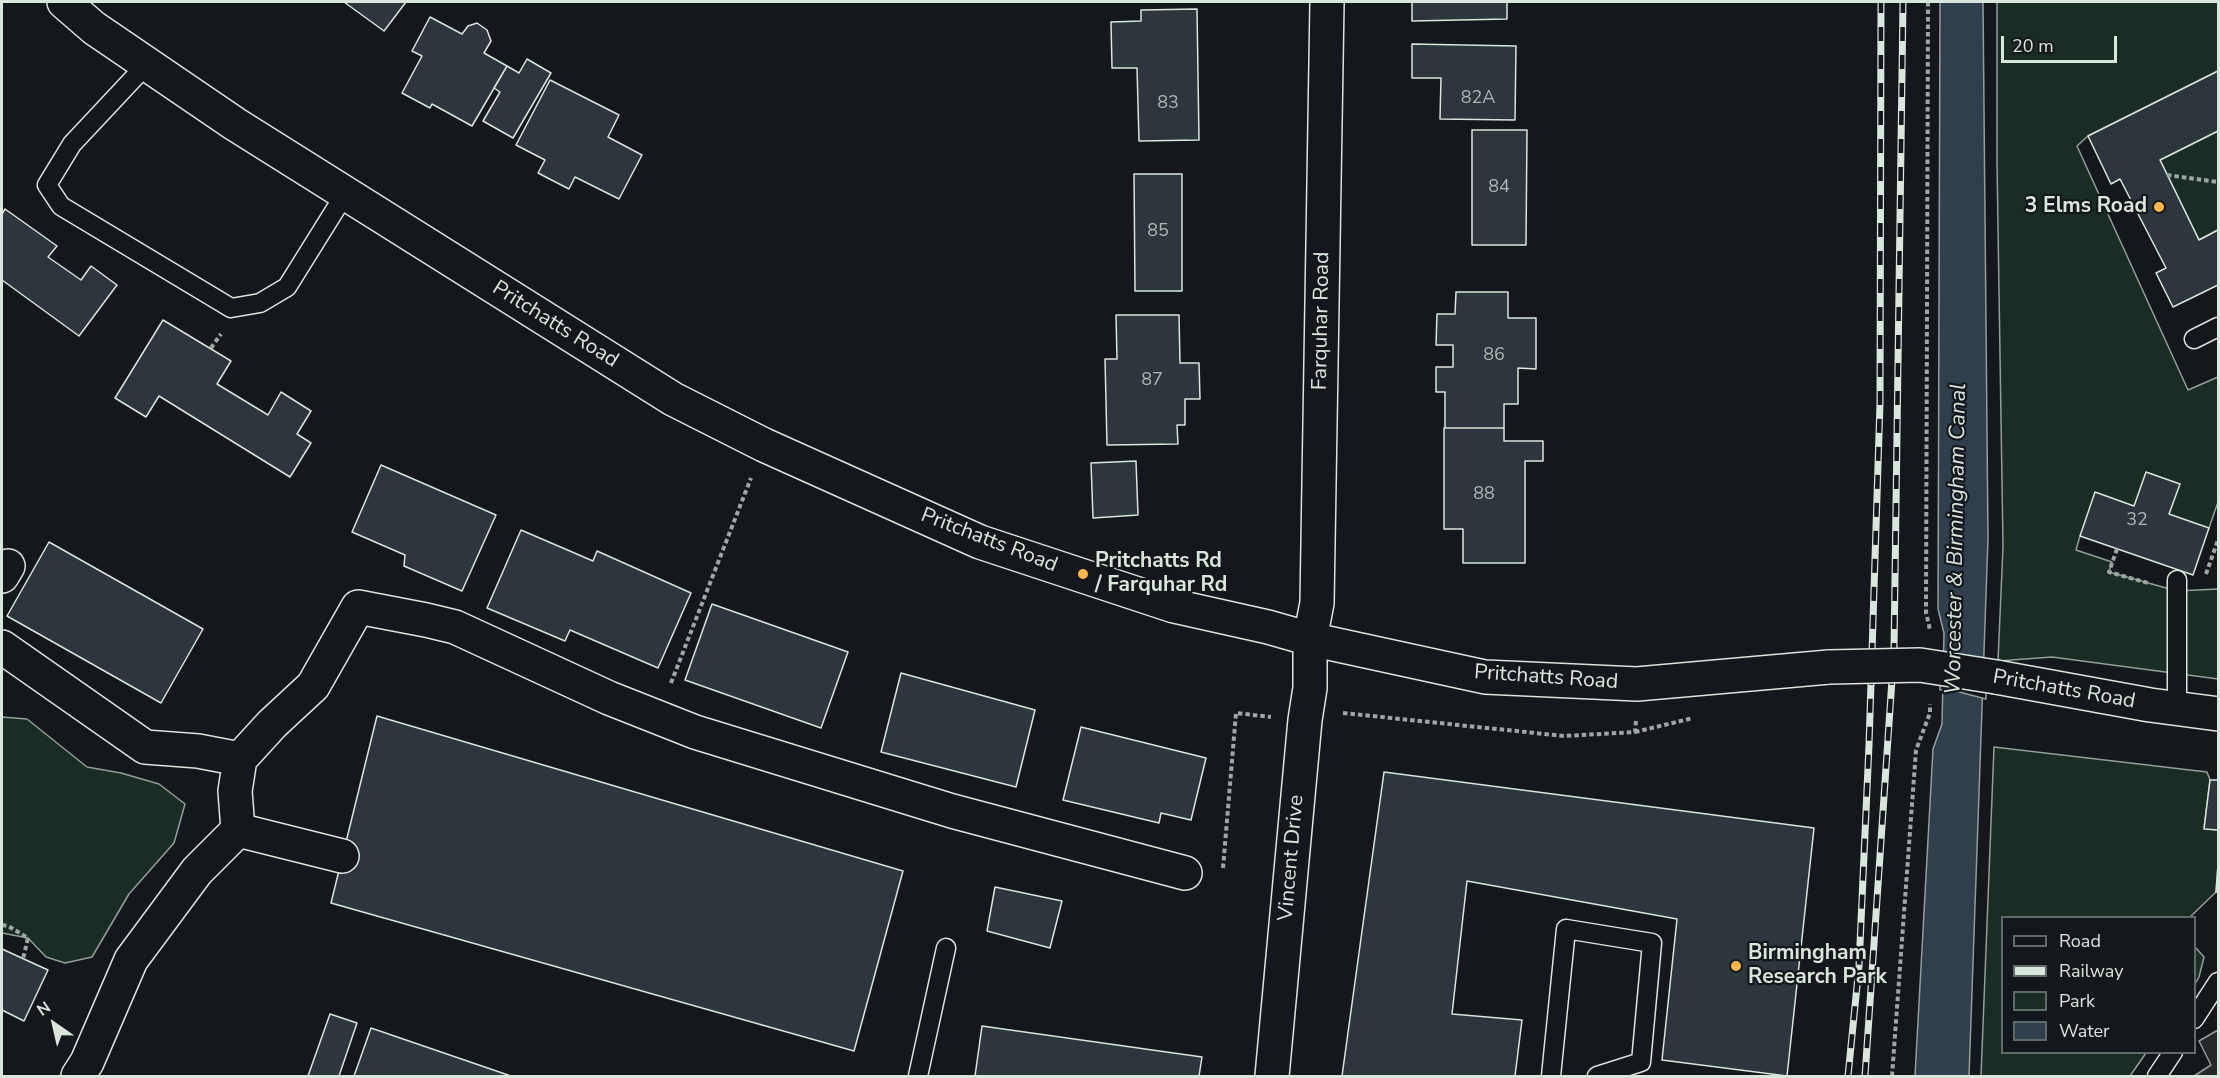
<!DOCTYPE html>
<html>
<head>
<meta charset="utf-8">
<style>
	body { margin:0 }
	#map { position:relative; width:2220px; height:1078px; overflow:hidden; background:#14181c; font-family:"Nunito Sans",sans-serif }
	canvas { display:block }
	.frame { position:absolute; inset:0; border:3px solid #d8e6dc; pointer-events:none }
	.legend { position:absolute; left:2001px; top:916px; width:195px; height:138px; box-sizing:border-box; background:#14181c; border:2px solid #626a69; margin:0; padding:8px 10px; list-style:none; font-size:18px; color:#d8e6dc }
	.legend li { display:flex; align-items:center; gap:12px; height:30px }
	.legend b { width:30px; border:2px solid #626a69 }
	.north { position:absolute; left:24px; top:994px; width:60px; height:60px; -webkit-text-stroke:4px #14181c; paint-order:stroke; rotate:326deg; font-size:16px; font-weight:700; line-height:24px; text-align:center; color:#d8e6dc }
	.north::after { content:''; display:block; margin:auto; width:21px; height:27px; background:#d8e6dc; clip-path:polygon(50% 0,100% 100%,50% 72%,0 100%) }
	.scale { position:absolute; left:2001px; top:36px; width:116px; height:27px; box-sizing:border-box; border:3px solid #d8e6dc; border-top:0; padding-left:8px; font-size:18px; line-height:21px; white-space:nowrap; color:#d8e6dc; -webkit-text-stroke:4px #14181c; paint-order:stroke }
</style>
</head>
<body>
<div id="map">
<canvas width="2220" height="1078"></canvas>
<div class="frame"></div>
<ul class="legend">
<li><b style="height:8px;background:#14181c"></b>Road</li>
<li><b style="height:8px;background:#d8e6dc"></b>Railway</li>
<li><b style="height:16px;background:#1a2d24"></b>Park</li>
<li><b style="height:16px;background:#2f3f4d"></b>Water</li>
</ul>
<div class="north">N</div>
<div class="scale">20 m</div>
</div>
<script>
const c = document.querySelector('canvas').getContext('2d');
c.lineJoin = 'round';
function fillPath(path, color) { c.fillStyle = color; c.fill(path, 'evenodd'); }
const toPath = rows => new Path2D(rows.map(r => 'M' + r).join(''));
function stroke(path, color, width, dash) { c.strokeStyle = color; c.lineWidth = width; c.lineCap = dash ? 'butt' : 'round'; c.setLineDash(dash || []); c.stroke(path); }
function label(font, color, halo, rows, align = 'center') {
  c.font = font + ' "Nunito Sans",sans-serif'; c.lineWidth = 4.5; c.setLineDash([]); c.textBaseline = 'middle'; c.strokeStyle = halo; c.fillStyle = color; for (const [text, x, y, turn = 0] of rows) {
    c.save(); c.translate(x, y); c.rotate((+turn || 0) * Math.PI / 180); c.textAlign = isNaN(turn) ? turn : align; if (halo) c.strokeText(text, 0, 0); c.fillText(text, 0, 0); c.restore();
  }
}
const green = toPath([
	[1997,2,2218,2,2218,71,2088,136,2077,146,2188,390,2218,377,2218,502,2209,528,2080,536,2076,550,2112,562,2109,572,2177,591,2218,589,2218,679,2052,657,1998,661,2003,547,1997,162,1997,2],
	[2218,131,2218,230,2199,240,2160,160,2218,131],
	[2,717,27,719,87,767,121,773,159,784,185,804,174,843,129,894,92,957,65,963,46,957,28,938,2,933,2,717],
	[1994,747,2207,772,2210,780,2204,828,2218,830,2218,865,2216,892,2190,917,2002,918,2002,1052,2146,1053,2130,1076,1981,1076,1994,747],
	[2195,947,2204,957,2199,977,2195,984,2195,947]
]);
const parking = toPath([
	[2218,1030,2218,1076,2194,1076,2211,1065,2199,1041,2218,1030]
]);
const water = toPath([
	[1940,2,1983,2,1988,538,1969,1076,1915,1076,1933,749,1942,724,1944,633,1938,609,1940,2]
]);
const pier = toPath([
	[1941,659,1987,665,1986,699,1948,689,1940,690,1941,659]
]);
const building = toPath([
	[344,2,406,2,384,31,344,2],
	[1412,2,1507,2,1507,19,1412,21,1412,2],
	[1197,9,1199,140,1139,141,1137,68,1112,68,1111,22,1141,21,1141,10,1197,9],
	[430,17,462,34,468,26,477,23,487,30,491,41,484,53,507,66,472,126,432,104,430,108,402,93,422,56,412,51,430,17],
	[1412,44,1516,46,1515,120,1440,119,1441,78,1412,78,1412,44],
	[527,59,551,73,513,138,483,121,500,92,494,88,507,66,519,73,527,59],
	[2218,71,2218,131,2160,160,2199,240,2218,230,2218,285,2173,307,2156,273,2166,268,2120,179,2111,184,2088,136,2218,71],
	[550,80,619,115,608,137,642,155,619,199,575,177,569,189,538,173,545,160,516,145,550,80],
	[1472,130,1527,130,1526,245,1472,245,1472,130],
	[1134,174,1182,174,1182,291,1135,291,1134,174],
	[5,209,57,246,48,257,81,280,91,266,117,285,79,336,2,280,2,214,5,209],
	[1456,292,1508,292,1508,318,1536,318,1536,369,1518,368,1518,404,1504,404,1504,428,1445,428,1445,392,1436,392,1436,367,1453,367,1453,345,1436,345,1437,314,1455,314,1456,292],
	[1116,315,1179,315,1180,363,1199,363,1200,399,1185,399,1185,425,1177,425,1178,444,1107,445,1105,359,1117,359,1116,315],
	[163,320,231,361,217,384,268,415,281,392,311,411,297,434,311,443,290,477,159,396,146,417,115,398,163,320],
	[1444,428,1504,428,1504,441,1543,441,1543,461,1525,461,1525,563,1463,563,1463,529,1444,529,1444,428],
	[1136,461,1138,515,1093,518,1091,463,1136,461],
	[381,465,496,515,462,591,404,566,405,555,352,532,381,465],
	[2146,472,2180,484,2169,514,2209,528,2193,575,2080,536,2095,492,2134,506,2146,472],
	[521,530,593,561,597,551,691,593,658,668,570,630,565,641,487,608,521,530],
	[49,542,203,629,161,703,7,616,49,542],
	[712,604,848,652,821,728,685,680,712,604],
	[901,673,1035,710,1016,787,881,752,901,673],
	[377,716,903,871,854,1051,331,903,377,716],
	[1081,727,1206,758,1191,820,1161,813,1159,823,1063,800,1081,727],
	[1384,772,1814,828,1787,1076,1662,1060,1677,919,1467,881,1452,1014,1522,1020,1515,1076,1342,1076,1384,772],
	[2210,780,2218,780,2218,830,2204,829,2210,780],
	[2218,865,2218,892,2216,892,2218,865],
	[995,887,1062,901,1050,948,987,931,995,887],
	[2,949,48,970,24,1021,2,1010,2,949],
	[330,1014,357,1023,339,1076,308,1076,330,1014],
	[982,1026,1202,1057,1199,1076,975,1076,982,1026],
	[371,1028,511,1076,354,1076,371,1028]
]);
const path = toPath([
	[1928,2,1926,612,1930,630],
	[2167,175,2218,182],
	[211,348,221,334],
	[2117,549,2109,572,2148,583],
	[2206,574,2218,540],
	[671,683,751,478],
	[1343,713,1564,736,1635,732,1636,721],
	[1635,732,1693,718],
	[1223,868,1236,713,1271,717],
	[2,925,8,926,28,938,23,959],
	[1892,1076,1916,750,1930,713,1930,704]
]);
const lane = toPath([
	[147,64,72,144,47,185,61,206,231,308,260,303,287,287,345,194],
	[2194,339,2218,327],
	[2177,580,2177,707],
	[2194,1019,2218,982],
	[918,1076,946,948],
	[1551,1076,1566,929,1652,943,1641,1062,1597,1076],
	[2157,1076,2173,1052]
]);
const street = toPath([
	[2,576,8,566],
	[1310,639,1317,603,1327,2],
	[2,647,145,747,198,751,240,759],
	[238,830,235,791,240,759,272,724,313,686,358,607,426,620,455,627,609,698,695,732,952,811,1185,873],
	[78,1076,87,1062,131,960,197,871,238,830,342,856]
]);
const secondary = toPath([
	[64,2,94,28,235,124,673,399,764,445,980,542,1174,606,1268,627,1310,639,1485,677,1637,684,1829,667],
	[1996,677,2150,705,2218,714],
	[1272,1076,1305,720,1310,688,1310,639]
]);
const rail = toPath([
	[1848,1076,1859,966,1869,745,1880,403,1881,2],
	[1865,1076,1894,650,1903,2]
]);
const secondaryBridge = toPath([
	[1829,667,1920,665,1996,677]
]);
const markers = [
	[2159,207,6,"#ffb74d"],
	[1083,574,6,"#ffb74d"],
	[1736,966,6,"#ffb74d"]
];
const numberNames = [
	["82A",1478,99],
	["83",1168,104],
	["84",1499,188],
	["85",1158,232],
	["86",1494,356],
	["87",1152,381],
	["88",1484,495],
	["32",2137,521]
];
const poiNames = [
	["3 Elms Road",2147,207,"right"],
	["Pritchatts Rd",1095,562],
	["/ Farquhar Rd",1095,586],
	["Birmingham",1748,954],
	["Research Park",1748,978]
];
const streetNames = [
	["Farquhar Road",1322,321,-89],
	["Pritchatts Road",555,325,32],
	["Pritchatts Road",989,541,21],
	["Pritchatts Road",1546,678,4],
	["Pritchatts Road",2064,690,10],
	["Vincent Drive",1292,858,-85]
];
const waterNames = [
	["Worcester & Birmingham Canal",1957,539,-89]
];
fillPath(green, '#1a2d24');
stroke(green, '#939e99', 1.5);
fillPath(parking, '#24282b');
stroke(parking, '#939e99', 1.5);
fillPath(water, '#2f3f4d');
stroke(water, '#939e99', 1.5);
fillPath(pier, '#14181c');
stroke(pier, '#939e99', 1.5);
fillPath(building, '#2c363c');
stroke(building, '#d8e6dc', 1.5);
stroke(lane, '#d8e6dc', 21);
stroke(street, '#d8e6dc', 36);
stroke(secondary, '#d8e6dc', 36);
stroke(path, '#9da8a2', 4, [4.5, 3]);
stroke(lane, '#14181c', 18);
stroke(street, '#14181c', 33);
stroke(secondary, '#14181c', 33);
stroke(rail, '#d8e6dc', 7);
stroke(rail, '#14181c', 4.5, [14]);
stroke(secondaryBridge, '#d8e6dc', 36, []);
stroke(secondaryBridge, '#14181c', 33);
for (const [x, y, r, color] of markers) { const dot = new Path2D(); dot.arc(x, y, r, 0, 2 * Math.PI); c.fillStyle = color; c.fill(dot); stroke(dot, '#14181c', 2); }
label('18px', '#adbab4', null, numberNames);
label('bold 21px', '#d8e6dc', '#14181c', poiNames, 'left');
label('21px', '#d8e6dc', '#14181c', streetNames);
label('italic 22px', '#d8e6dc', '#14181c', waterNames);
</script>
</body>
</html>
